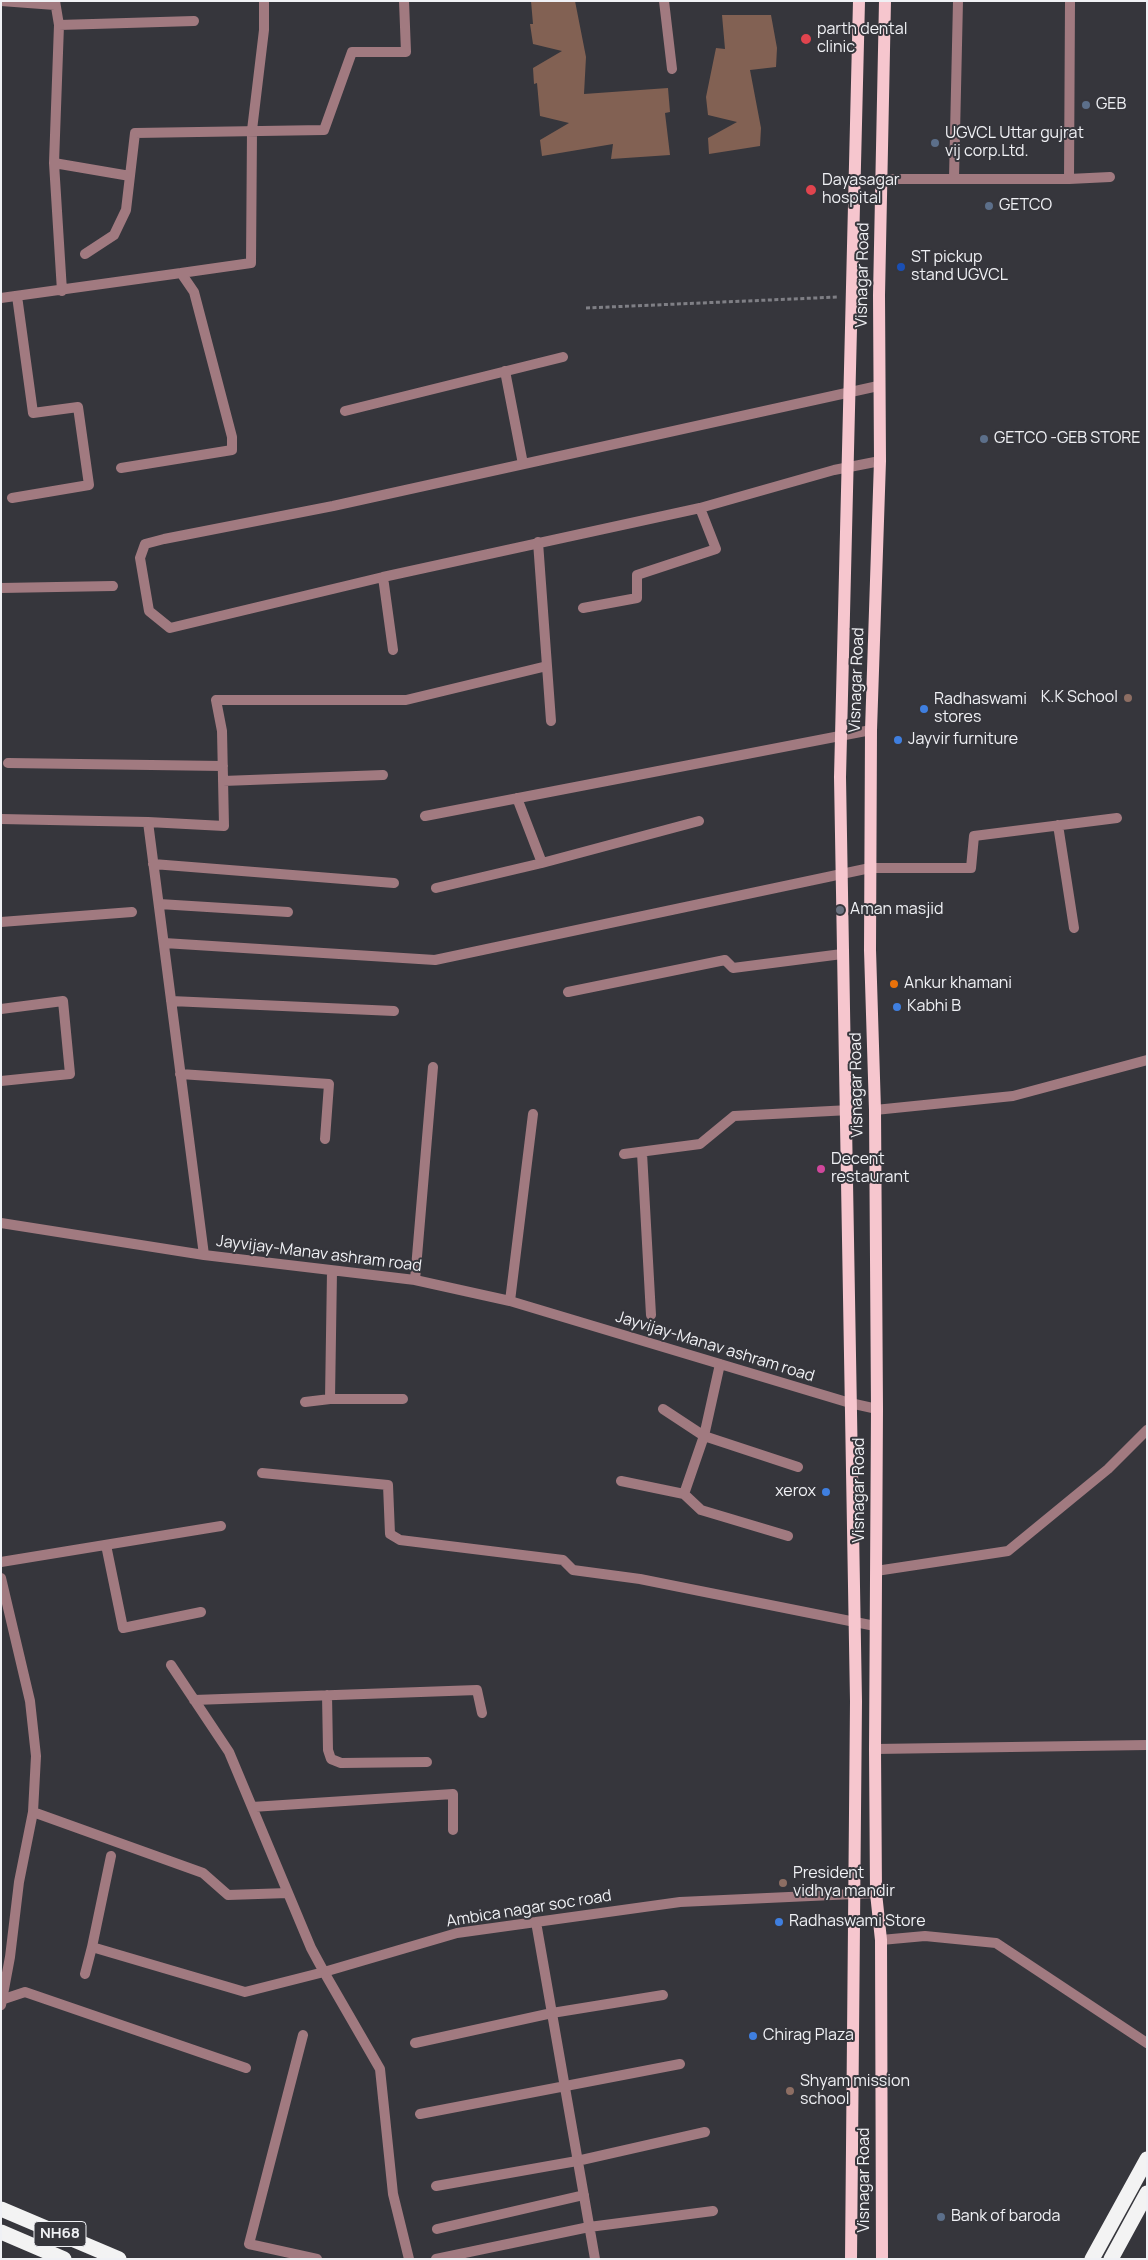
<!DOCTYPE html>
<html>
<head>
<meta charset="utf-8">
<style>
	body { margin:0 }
	#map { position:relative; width:1148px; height:2260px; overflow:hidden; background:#36363c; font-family:Manrope,sans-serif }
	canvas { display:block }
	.frame { position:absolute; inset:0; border:2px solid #f0f1f5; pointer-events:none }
</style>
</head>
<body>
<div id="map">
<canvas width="1148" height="2260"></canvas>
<div class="frame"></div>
</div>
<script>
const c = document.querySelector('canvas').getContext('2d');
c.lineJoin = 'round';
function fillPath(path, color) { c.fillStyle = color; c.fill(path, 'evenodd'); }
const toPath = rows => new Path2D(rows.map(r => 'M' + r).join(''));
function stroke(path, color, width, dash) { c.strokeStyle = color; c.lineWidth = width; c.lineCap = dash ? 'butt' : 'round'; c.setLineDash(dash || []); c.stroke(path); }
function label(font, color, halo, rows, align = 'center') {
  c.font = font + ' Manrope,sans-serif'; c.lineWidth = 4; c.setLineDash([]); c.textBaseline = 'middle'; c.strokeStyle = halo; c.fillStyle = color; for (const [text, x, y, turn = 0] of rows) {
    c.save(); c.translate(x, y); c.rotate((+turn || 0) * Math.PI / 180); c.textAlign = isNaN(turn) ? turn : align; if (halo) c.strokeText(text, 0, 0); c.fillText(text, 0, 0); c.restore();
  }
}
const building = toPath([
	[531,1,575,1,586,57,584,94,668,88,670,112,665,113,670,155,611,159,613,144,542,156,540,140,569,123,540,116,537,83,534,84,533,68,562,51,533,44,530,24,533,24],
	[722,15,771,15,777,48,776,67,750,70,761,128,760,146,709,154,708,138,737,122,708,115,706,97,716,48,725,49]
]);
const path = toPath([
	[586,308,838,297]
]);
const street = toPath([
	[1,1,55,5],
	[55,1,59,25,54,163,130,176],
	[664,1,672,69],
	[59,25,194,21],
	[54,163,62,291],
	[954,178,958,1],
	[881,179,1069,179,1070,1],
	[1069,179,1110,177],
	[85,254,114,235,126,210,135,133,324,130,352,52,406,52,404,1],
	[181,273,251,263,252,130,264,30,264,1],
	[1,298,181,273,194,292,232,437,232,450,121,468],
	[505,371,523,464],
	[345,411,563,357],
	[12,498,89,485,78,407,33,413,17,296],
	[538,542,551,721],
	[383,577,700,508],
	[1,588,113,586],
	[583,608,637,598,637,575,716,549,700,508,834,470,880,461],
	[393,650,383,577,170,628,149,611,140,558,145,544,164,539,333,506,878,386],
	[8,763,223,766],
	[223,781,383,775],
	[517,798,542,863,699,821],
	[425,816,871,730],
	[1,819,148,822,204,1255],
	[148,822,224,826,222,731,216,700,406,700,547,666],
	[1058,825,1074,928],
	[153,864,394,883],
	[436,888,542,863],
	[159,904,288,912],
	[1,922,132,912],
	[164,943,435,960,870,868,971,868,974,836,1117,818],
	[568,992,725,960,733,968,842,954],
	[171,1001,394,1011],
	[1,1009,63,1001,70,1074,1,1081],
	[180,1074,329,1084,325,1139],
	[875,1110,1013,1096,1147,1060],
	[642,1153,651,1315],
	[624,1154,700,1144,734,1116,850,1110],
	[1,1223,204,1255,415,1280,510,1301,850,1403,877,1409],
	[332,1271,330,1399,403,1399],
	[415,1280,433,1067],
	[510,1301,533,1114],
	[305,1402,330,1399],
	[663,1409,704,1436,720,1364],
	[262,1473,388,1485,390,1534,400,1540,563,1560,573,1570,640,1579,875,1626],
	[621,1481,684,1494,701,1510,788,1536],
	[684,1494,704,1436,798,1467],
	[106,1545,123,1628,201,1612],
	[1,1562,221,1526],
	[876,1571,1008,1551,1108,1469,1147,1430],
	[1,1578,30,1701,36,1756,33,1812,19,1882,10,1957,1,2005],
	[171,1665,229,1752,311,1948,324,1972,457,1933,680,1902,876,1893],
	[327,1695,328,1750,331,1759,341,1763,427,1762],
	[194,1700,477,1690,482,1713],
	[875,1749,1147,1745],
	[252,1807,453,1794,453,1830],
	[33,1812,203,1873,228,1895,288,1893],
	[111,1856,92,1947,245,1992,324,1972,380,2069,393,2194,409,2259],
	[536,1922,595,2259],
	[881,1940,925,1936,996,1943,1147,2043],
	[85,1974,92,1947],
	[4,1999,25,1992,246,2068],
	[303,2035,249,2244,317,2259],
	[415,2043,552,2013,663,1995],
	[420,2114,680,2064],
	[436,2186,577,2161,705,2132],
	[437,2229,584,2195],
	[436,2259,589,2227,713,2211]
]);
const primary = toPath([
	[851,2259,856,1701,840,777,859,1],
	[882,2259,881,1940,876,1893,875,1749,877,1409,875,1110,870,950,871,730,880,461,879,295,885,1]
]);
const highway = toPath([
	[1,2209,119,2259],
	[1,2232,64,2259],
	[1092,2259,1147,2159],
	[1111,2259,1147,2193]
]);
const markers = [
	[806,39,6,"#e0444e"],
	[1086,105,5,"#5c6f8a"],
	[935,143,5,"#5c6f8a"],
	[811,190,6,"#e0444e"],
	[989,206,5,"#5c6f8a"],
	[901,267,5,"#1a4fb4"],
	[984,439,5,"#5c6f8a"],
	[1128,698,5,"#8d6e63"],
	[924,709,5,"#3f7fe0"],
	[898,740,5,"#3f7fe0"],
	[840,910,5,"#6b7280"],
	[894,984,5,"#e8710a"],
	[897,1007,5,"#3f7fe0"],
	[821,1169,5,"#d1479c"],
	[826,1492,5,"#3f7fe0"],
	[783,1883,5,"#8d6e63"],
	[779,1922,5,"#3f7fe0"],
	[753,2036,5,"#3f7fe0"],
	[790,2091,5,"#8d6e63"],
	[941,2217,5,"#5c6f8a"]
];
const shields = [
	[60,2234,52]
];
const shieldNames = [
	["NH68",60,2234]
];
const poiNames = [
	["parth dental",817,30],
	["clinic",817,48],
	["GEB",1096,105],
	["UGVCL Uttar gujrat",945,134],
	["vij corp.Ltd.",945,152],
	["Dayasagar",822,181],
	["hospital",822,199],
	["GETCO",999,206],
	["ST pickup",911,258],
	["stand UGVCL",911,276],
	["GETCO -GEB STORE",994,439],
	["K.K School",1118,698,"right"],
	["Radhaswami",934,700],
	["stores",934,718],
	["Jayvir furniture",908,740],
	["Aman masjid",850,910],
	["Ankur khamani",904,984],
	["Kabhi B",907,1007],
	["Decent",831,1160],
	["restaurant",831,1178],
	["xerox",816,1492,"right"],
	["President",793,1874],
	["vidhya mandir",793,1892],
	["Radhaswami Store",789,1922],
	["Chirag Plaza",763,2036],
	["Shyam mission",800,2082],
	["school",800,2100],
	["Bank of baroda",951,2217]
];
const streetNames = [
	["Visnagar Road",863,275,-89],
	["Visnagar Road",857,680,-88],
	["Visnagar Road",857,1085,-91],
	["Jayvijay-Manav ashram road",319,1254,7],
	["Jayvijay-Manav ashram road",715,1347,17],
	["Visnagar Road",860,1490,-90],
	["Ambica nagar soc road",529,1909,-9],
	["Visnagar Road",865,2180,-90]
];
fillPath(building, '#826153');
stroke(path, '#7f7f85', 3, [4, 2.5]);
stroke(street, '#a17a80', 10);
stroke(primary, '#f6c6ce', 12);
stroke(highway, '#f3f3f3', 15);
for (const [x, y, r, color] of markers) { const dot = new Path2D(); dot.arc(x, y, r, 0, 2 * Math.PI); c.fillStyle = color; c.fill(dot); stroke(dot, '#36363c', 2); }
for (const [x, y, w] of shields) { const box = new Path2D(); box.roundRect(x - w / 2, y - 12.5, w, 25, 4); c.fillStyle = '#36363c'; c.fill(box); stroke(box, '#f0f1f5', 1); }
label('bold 15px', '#f0f1f5', null, shieldNames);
label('16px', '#f0f1f5', '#36363c', poiNames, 'left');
label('16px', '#f0f1f5', '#36363c', streetNames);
</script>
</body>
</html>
